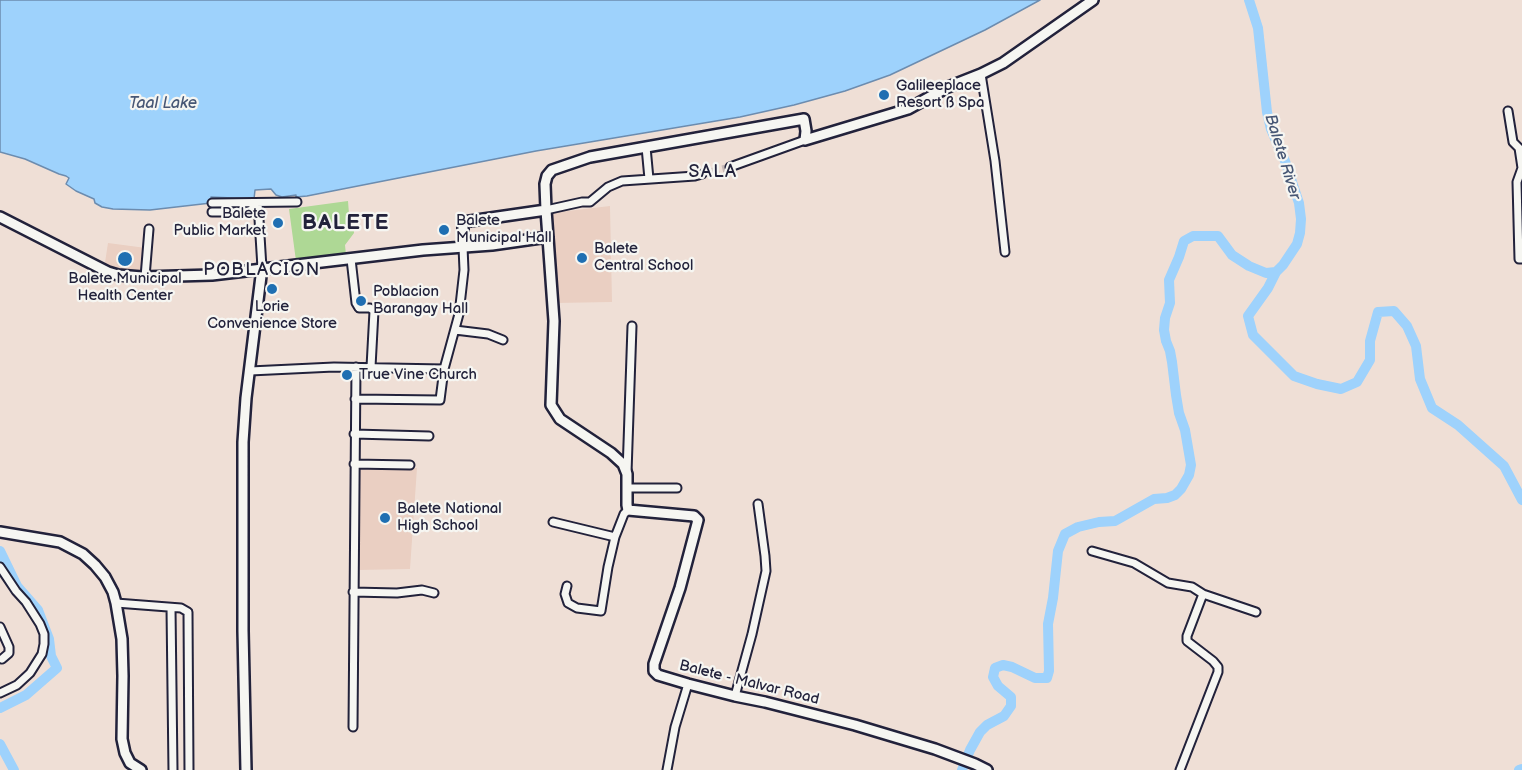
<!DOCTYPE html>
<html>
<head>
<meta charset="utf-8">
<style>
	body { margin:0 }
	canvas { display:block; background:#efdfd6 }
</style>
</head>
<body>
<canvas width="1522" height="770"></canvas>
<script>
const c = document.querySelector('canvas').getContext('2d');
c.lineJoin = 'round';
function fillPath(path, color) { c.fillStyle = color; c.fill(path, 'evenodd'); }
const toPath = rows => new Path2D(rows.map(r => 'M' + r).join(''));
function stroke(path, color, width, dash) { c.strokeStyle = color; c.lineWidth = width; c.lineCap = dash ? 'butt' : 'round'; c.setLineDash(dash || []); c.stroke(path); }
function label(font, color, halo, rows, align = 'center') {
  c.font = font + ' "Balsamiq Sans",sans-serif'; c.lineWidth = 4.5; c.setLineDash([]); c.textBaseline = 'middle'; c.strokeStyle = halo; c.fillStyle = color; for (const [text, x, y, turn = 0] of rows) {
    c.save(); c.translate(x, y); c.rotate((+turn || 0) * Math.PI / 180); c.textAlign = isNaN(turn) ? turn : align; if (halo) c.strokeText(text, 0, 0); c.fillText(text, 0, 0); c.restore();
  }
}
const built = toPath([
	[610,206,612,302,555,303,551,213],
	[108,243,146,248,142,275,104,269],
	[358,468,417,468,410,569,357,570]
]);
const green = toPath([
	[348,201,349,214,353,219,354,233,345,245,346,255,296,261,289,209]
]);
const water = toPath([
	[0,0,1040,0,985,30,890,75,845,91,794,105,740,117,536,151,307,196,296,197,296,195,282,197,276,195,271,189,255,190,254,199,211,197,211,203,150,210,113,209,102,207,95,203,94,199,76,191,66,184,69,178,66,176,59,174,25,159,0,152,0,0]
]);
const river = toPath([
	[1249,0,1258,28,1267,112,1271,129,1285,161,1299,203,1301,219,1300,233,1297,244,1283,265,1276,272,1268,288,1248,316,1253,335,1294,376,1317,384,1341,389,1357,382,1370,360,1370,341,1378,312,1394,311,1407,326,1416,346,1420,379,1432,408,1458,425,1504,466,1522,500],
	[0,551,17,586,38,610,49,639,51,656,57,668,26,695,0,708],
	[0,744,14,770],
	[962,770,970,750,980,732,987,725,1004,716,1011,706,1011,697,998,686,993,677,995,668,1003,665,1012,667,1035,678,1047,678,1049,671,1048,624,1053,598,1058,551,1065,534,1078,527,1099,522,1115,521,1154,499,1167,498,1175,495,1181,489,1189,475,1191,465,1185,430,1179,413,1176,395,1172,362,1170,351,1166,341,1164,330,1165,318,1170,303,1169,280,1179,257,1184,241,1193,236,1218,236,1232,255,1249,266,1266,273,1276,272],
	[1519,770,1522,769]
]);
const streetTunnel = toPath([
	[702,174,730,167]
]);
const street = toPath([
	[981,74,995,161,1005,252],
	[1508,111,1513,142,1519,148,1522,168,1517,182,1519,259,1522,259],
	[646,147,649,179],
	[730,167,805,140],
	[212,203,297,202],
	[258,203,262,268],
	[546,210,582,202,590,202,608,187,622,181,695,176,702,174],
	[212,212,249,212,258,203],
	[351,259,356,303,359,308,370,308,374,311,371,367],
	[145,277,149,229],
	[455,330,488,334,503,340],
	[250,371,334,367,444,369],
	[355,399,440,400,444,369,459,314,464,270,463,247],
	[354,434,429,436],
	[354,464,410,465],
	[627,473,632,326],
	[627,488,677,488],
	[553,522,615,537,624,514,628,510],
	[1092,551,1134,563,1168,583,1192,587,1203,594,1187,636,1187,641,1213,661,1218,667,1218,672,1180,770],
	[0,567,16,591,26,602,40,624,44,634,44,644,42,654,30,673,17,685,0,693],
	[567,586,565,594,568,603,577,608,601,611,608,567,615,537],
	[353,592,397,593,422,590,434,593],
	[1203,594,1256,612],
	[116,603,181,608,188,612,189,770],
	[171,608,173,770],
	[0,627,9,647,9,653,2,659],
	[735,696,752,634,766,571,765,556,758,504],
	[353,727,356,367],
	[667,770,675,727,688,684]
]);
const secondary = toPath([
	[0,217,108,272,118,275,142,277,212,275,423,250,492,245,548,237],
	[463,247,463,222,546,210],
	[0,532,60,542,83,554,95,565,105,577,113,592,116,603,122,639,123,676,122,739,125,753,130,763,141,770],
	[246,770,243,631,243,442,246,398,262,268],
	[987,770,975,764,935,749,855,725,765,702,735,696,688,684,658,675,654,671,654,664,680,588,698,520,694,516,628,510,627,505,627,474,623,464,611,453,560,419,551,405,554,321,546,210,545,184,547,176,552,170,590,157,804,119,806,131,805,140,908,109,948,87,981,74,1003,63,1093,0]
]);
const markers = [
	[884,95,6,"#1f6fb2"],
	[278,223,6,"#1f6fb2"],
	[444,230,6,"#1f6fb2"],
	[582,258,6,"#1f6fb2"],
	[125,259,8,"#1f6fb2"],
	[272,289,6,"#1f6fb2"],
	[361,301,6,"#1f6fb2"],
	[347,375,6,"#1f6fb2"],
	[385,518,6,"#1f6fb2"]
];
const poiNames = [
	["Galileeplace",896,86],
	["Resort ß Spa",896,103],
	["Balete",266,214,"right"],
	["Public Market",266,231,"right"],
	["Balete",456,221],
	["Municipal Hall",456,238],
	["Balete",594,249],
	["Central School",594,266],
	["Balete Municipal",125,279,"center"],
	["Health Center",125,296,"center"],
	["Poblacion",373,292],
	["Barangay Hall",373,309],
	["Lorie",272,307,"center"],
	["Convenience Store",272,324,"center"],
	["True Vine Church",359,375],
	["Balete National",397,509],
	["High School",397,526]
];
const streetNames = [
	["Balete - Malvar Road",749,683,14]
];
const waterNames = [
	["Taal Lake",163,104],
	["Balete River",1282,157,73]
];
const quarterNames = [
	["SALA",713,172],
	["POBLACION",262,270]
];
const districtNames = [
	["BALETE",346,224]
];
fillPath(built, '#eacfc2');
fillPath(green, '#aed895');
fillPath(water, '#9ed2fc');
stroke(water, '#6c8caf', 1.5);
stroke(river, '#9ed2fc', 10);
stroke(streetTunnel, '#c6b9b7', 7, [7, 3.5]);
stroke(street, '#22223b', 11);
stroke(secondary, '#22223b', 14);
stroke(street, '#f6f6f2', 7);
stroke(secondary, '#f6f6f2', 9);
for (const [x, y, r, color] of markers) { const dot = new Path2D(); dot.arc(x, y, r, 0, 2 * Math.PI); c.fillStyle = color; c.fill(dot); stroke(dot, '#f6f6f2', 2); }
label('15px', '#22223b', '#f6f6f2', poiNames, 'left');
label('15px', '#22223b', '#f6f6f2', streetNames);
label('italic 16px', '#475775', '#f6f6f2', waterNames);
c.letterSpacing = '1.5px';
label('18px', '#22223b', '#f6f6f2', quarterNames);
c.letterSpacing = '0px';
c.letterSpacing = '1.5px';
label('bold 21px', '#22223b', '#f6f6f2', districtNames);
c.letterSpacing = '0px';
</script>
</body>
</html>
